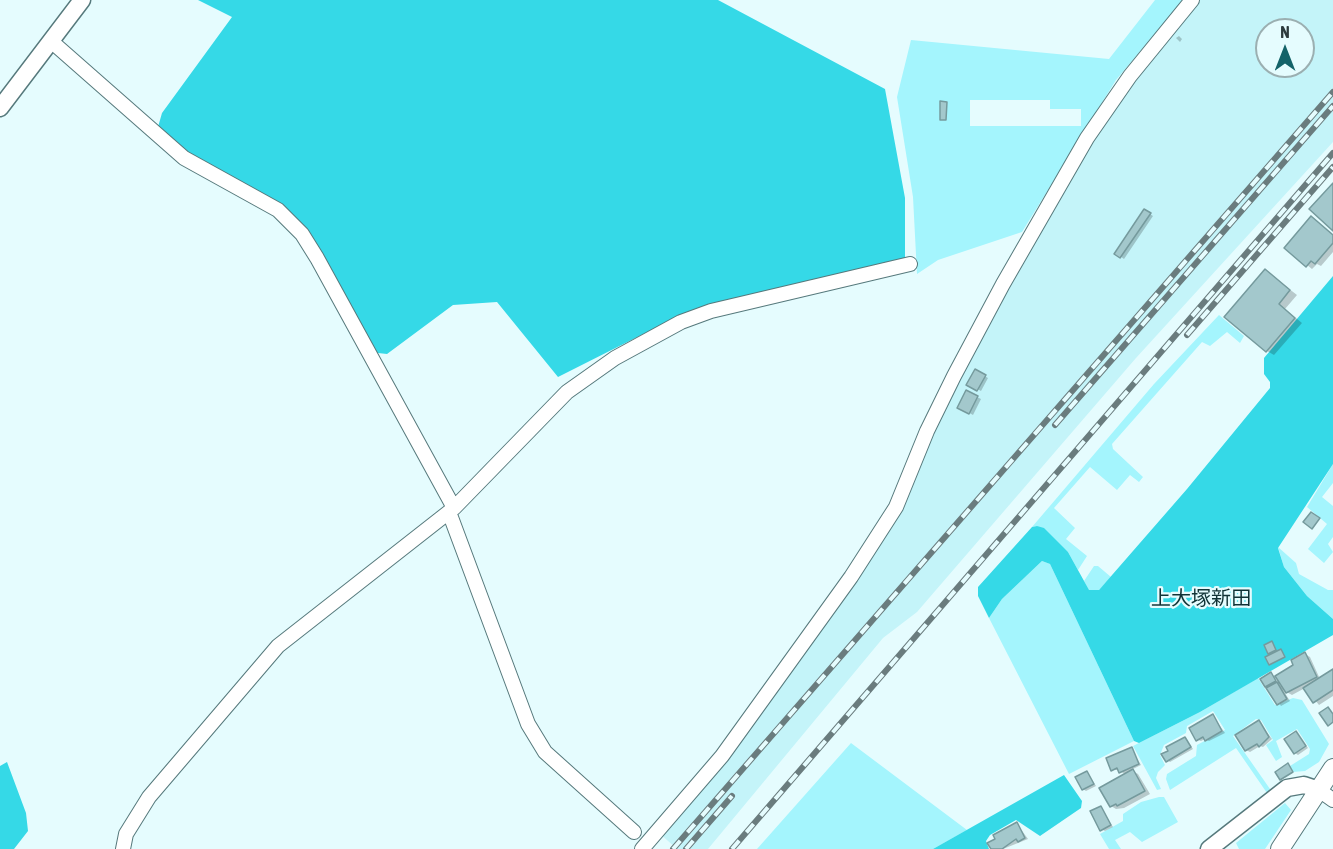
<!DOCTYPE html>
<html>
<head>
<meta charset="utf-8">
<style>
	body { margin:0 }
	#map { position:relative; width:1333px; height:849px; overflow:hidden; background:#e5fcfe; font-family:"Asap Condensed",sans-serif }
	canvas { display:block }
	.north { position:absolute; left:1255px; top:18px; width:60px; height:60px; box-sizing:border-box; background:#e5fcfe; border:2px solid #9bafb1; border-radius:50%; rotate:0deg; font-size:16px; font-weight:700; line-height:24px; text-align:center; color:#2c3b3d }
	.north::after { content:''; display:block; margin:auto; width:21px; height:27px; background:#136369; clip-path:polygon(50% 0,100% 100%,50% 72%,0 100%) }
</style>
</head>
<body>
<div id="map">
<canvas width="1333" height="849"></canvas>
<div class="north">N</div>
</div>
<script>
const c = document.querySelector('canvas').getContext('2d');
c.lineJoin = 'round';
function fillPath(path, color) { c.fillStyle = color; c.fill(path, 'evenodd'); }
const toPath = rows => new Path2D(rows.map(r => 'M' + r).join(''));
function stroke(path, color, width, dash) { c.strokeStyle = color; c.lineWidth = width; c.lineCap = dash ? 'butt' : 'round'; c.setLineDash(dash || []); c.stroke(path); }
function label(font, color, halo, rows, align = 'center') {
  c.font = font + ' "Asap Condensed","Noto Sans JP",sans-serif'; c.lineWidth = 4.5; c.setLineDash([]); c.textBaseline = 'middle'; c.strokeStyle = halo; c.fillStyle = color; for (const [text, x, y, turn = 0] of rows) {
    c.save(); c.translate(x, y); c.rotate((+turn || 0) * Math.PI / 180); c.textAlign = isNaN(turn) ? turn : align; if (halo) c.strokeText(text, 0, 0); c.fillText(text, 0, 0); c.restore();
  }
}
const built = toPath([
	[1192,0,1333,0,1333,142,1136,358,917,612,883,638,708,849,677,849,658,832,722,756,896,507,927,431,1087,138],
	[1267,30,1303,30,1303,66,1267,66]
]);
const green = toPath([
	[1155,0,1183,0,1116,80,1022,232,938,260,917,274,913,197,897,97,911,40,1109,59],
	[970,100,1050,100,1050,109,1081,109,1081,126,970,126],
	[1219,315,1244,336,1240,343,1227,332,1210,346,1202,342,1112,444,1113,449,1143,477,1139,482,1130,475,1117,490,1090,467,1054,508,1075,528,1066,539,1087,556,1078,570,1068,552,1037,526,1032,527,1154,384],
	[1333,464,1333,483,1322,497,1333,506,1333,537,1328,544,1333,552,1324,563,1308,549,1327,524,1307,507],
	[1278,547,1296,563,1299,574,1328,590,1333,590,1333,619,1307,596,1284,567],
	[1042,561,1050,564,1134,741,1069,774,989,618,1002,599],
	[1094,566,1098,566,1111,577,1099,590,1089,591,1084,581],
	[1258,678,1275,705,1293,698,1302,700,1329,744,1319,762,1305,771,1293,772,1290,766,1309,754,1310,749,1297,729,1276,741,1282,757,1276,761,1266,745,1273,740,1261,720,1256,719,1233,736,1270,789,1267,793,1236,748,1170,790,1166,779,1167,774,1196,756,1197,745,1225,730,1213,711,1187,726,1186,733,1164,745,1160,755,1165,765,1158,772,1156,778,1161,789,1157,790,1133,746,1200,712],
	[851,743,967,830,933,849,757,849],
	[1159,797,1164,797,1178,822,1142,842,1130,832,1115,840,1121,849,1109,849,1100,834,1123,821,1123,814,1141,802],
	[1285,803,1291,810,1265,849,1239,849,1236,843]
]);
const forest = toPath([
	[198,0,718,0,885,89,905,198,905,261,677,317,558,377,497,302,453,305,387,354,369,352,302,234,156,134,162,113,232,17],
	[1333,276,1333,464,1278,548,1284,567,1307,596,1333,619,1333,635,1200,712,1139,743,1134,741,1050,564,1042,561,1002,599,989,618,978,596,978,587,1032,527,1037,526,1044,528,1068,552,1089,590,1099,590,1187,489,1270,388,1270,382,1264,374,1264,358],
	[7,762,26,813,28,831,14,849,0,849,0,766],
	[1064,775,1082,801,1081,808,1040,836,1016,820,990,835,986,841,989,849,933,849]
]);
const shadow = toPath([
	[1179,36,1182,39,1180,42,1176,38],
	[1145,211,1153,216,1124,259,1116,253],
	[1312,218,1333,235,1333,252,1321,266,1317,264,1312,269,1286,248],
	[1266,271,1297,295,1285,309,1302,323,1274,355,1267,351],
	[975,371,988,378,981,391,968,384],
	[967,392,981,399,973,415,959,407],
	[1305,654,1310,657,1320,679,1333,670,1333,696,1319,705,1305,688,1292,695,1283,690,1290,701,1281,706,1262,680,1272,675,1275,682,1284,688],
	[1213,716,1225,733,1209,741,1205,739,1201,741,1198,740],
	[1259,722,1272,739,1263,747,1260,746,1250,752,1246,750],
	[1296,733,1308,748,1298,755,1295,753],
	[1185,738,1193,749,1170,762,1167,760],
	[1131,749,1141,765,1131,770,1138,774,1150,794,1124,808,1116,809,1111,806,1126,775,1119,770,1113,770],
	[1087,772,1096,786,1086,791,1083,789],
	[1101,808,1113,827,1105,831,1101,829],
	[1017,824,1028,839,1003,849,992,849]
]);
const building = toPath([
	[940,101,947,102,946,120,940,120,940,101],
	[1333,183,1333,231,1309,209,1333,183],
	[1144,209,1151,213,1120,258,1114,254,1144,209],
	[1311,216,1333,235,1333,243,1315,264,1311,261,1306,267,1284,248,1311,216],
	[1265,269,1290,290,1279,304,1295,318,1266,352,1224,317,1265,269],
	[975,369,986,375,977,391,966,385,975,369],
	[966,390,978,396,969,414,957,408,966,390],
	[1311,512,1320,518,1312,529,1303,522,1311,512],
	[1272,641,1276,650,1268,654,1264,645,1272,641],
	[1281,649,1285,657,1269,665,1265,657,1281,649],
	[1305,652,1317,677,1286,693,1275,676,1293,665,1291,660,1305,652],
	[1333,669,1333,690,1313,703,1303,688,1333,669],
	[1271,672,1276,681,1265,687,1260,679,1271,672],
	[1277,682,1287,699,1277,705,1266,688,1277,682],
	[1328,707,1333,714,1333,722,1328,726,1319,713,1328,707],
	[1213,714,1222,731,1205,741,1203,737,1196,741,1189,728,1213,714],
	[1259,720,1269,737,1259,747,1257,744,1245,751,1235,735,1259,720],
	[1296,731,1306,746,1294,754,1284,739,1296,731],
	[1185,737,1191,747,1166,762,1161,754,1168,751,1166,747,1185,737],
	[1132,747,1139,764,1119,773,1117,768,1111,771,1106,758,1132,747],
	[1288,763,1293,772,1280,780,1275,772,1288,763],
	[1133,769,1145,791,1117,806,1116,804,1110,807,1099,788,1133,769],
	[1087,771,1094,784,1082,790,1075,777,1087,771],
	[1101,806,1111,825,1100,831,1090,811,1101,806],
	[1017,822,1025,838,1018,842,1016,839,1002,849,991,849,987,843,995,839,993,835,1017,822]
]);
const minor = toPath([
	[51,41,184,158,278,210,302,234,317,258,454,508],
	[449,512,528,724,545,752,634,832],
	[1319,790,1333,800],
	[123,849,126,834,149,797,278,646,454,508,567,392,615,358,681,322,711,311,910,264],
	[642,849,722,756,851,577,896,507,927,431,954,376,1003,284,1087,138,1130,76,1192,0]
]);
const tertiary = toPath([
	[0,108,82,0],
	[1209,849,1287,788,1304,785,1319,790]
]);
const secondary = toPath([
	[1280,849,1333,768]
]);
const rail = toPath([
	[1187,335,1333,167],
	[1055,425,1333,106],
	[673,849,1333,92],
	[686,849,732,796],
	[732,849,1333,153]
]);
const quarterNames = [
	["上大塚新田",1201,599]
];
fillPath(built, '#c4f4f9');
fillPath(green, '#a4f5fd');
fillPath(forest, '#35d9e7');
fillPath(shadow, '#0003');
fillPath(building, '#a3c8cc');
stroke(building, '#759a9d', 1.5);
stroke(minor, '#56797c', 16);
stroke(tertiary, '#56797c', 19);
stroke(secondary, '#56797c', 20);
stroke(minor, '#fff', 14);
stroke(tertiary, '#fff', 16);
stroke(secondary, '#fff', 18);
stroke(rail, '#6a7c7e', 6);
stroke(rail, '#e5fcfe', 4, [11]);
label('20px', '#103336', '#e5fcfe', quarterNames);
</script>
</body>
</html>
